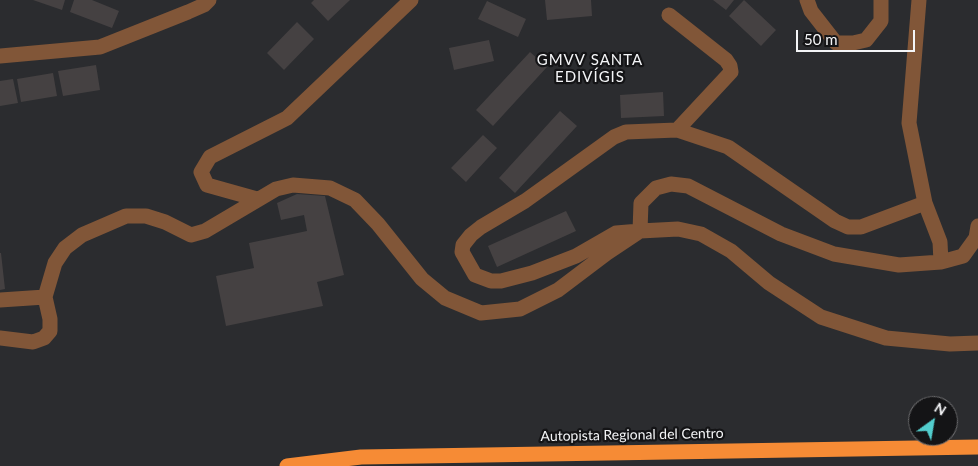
<!DOCTYPE html>
<html>
<head>
<meta charset="utf-8">
<style>
	body { margin:0 }
	#map { position:relative; width:978px; height:466px; overflow:hidden; background:#2b2c2f; font-family:Lato,sans-serif }
	canvas { display:block }
	.north { position:absolute; left:908px; top:396px; width:50px; height:50px; box-sizing:border-box; background:#141416; border:1px solid #6e6e70; border-radius:50%; rotate:32deg; font-size:14px; font-weight:700; line-height:20px; text-align:center; color:#f4f5f7 }
	.north::after { content:''; display:block; margin:auto; width:18px; height:22px; background:#52cdcd; clip-path:polygon(50% 0,100% 100%,50% 72%,0 100%) }
	.scale { position:absolute; left:796px; top:30px; width:119px; height:22px; box-sizing:border-box; border:2px solid #f4f5f7; border-top:0; padding-left:6px; font-size:15px; line-height:18px; white-space:nowrap; color:#f4f5f7; -webkit-text-stroke:4px #141416; paint-order:stroke }
</style>
</head>
<body>
<div id="map">
<canvas width="978" height="466"></canvas>
<div class="north">N</div>
<div class="scale">50 m</div>
</div>
<script>
const c = document.querySelector('canvas').getContext('2d');
c.lineJoin = 'round';
function fillPath(path, color) { c.fillStyle = color; c.fill(path, 'evenodd'); }
const toPath = rows => new Path2D(rows.map(r => 'M' + r).join(''));
function stroke(path, color, width, dash) { c.strokeStyle = color; c.lineWidth = width; c.lineCap = dash ? 'butt' : 'round'; c.setLineDash(dash || []); c.stroke(path); }
function label(font, color, halo, rows, align = 'center') {
  c.font = font + ' Lato,sans-serif'; c.lineWidth = 4.5; c.setLineDash([]); c.textBaseline = 'middle'; c.strokeStyle = halo; c.fillStyle = color; for (const [text, x, y, turn = 0] of rows) {
    c.save(); c.translate(x, y); c.rotate((+turn || 0) * Math.PI / 180); c.textAlign = isNaN(turn) ? turn : align; if (halo) c.strokeText(text, 0, 0); c.fillText(text, 0, 0); c.restore();
  }
}
const building = toPath([
	[33,0,65,0,62,10],
	[74,0,92,0,119,11,112,28,70,12],
	[314,0,350,0,328,21,311,3],
	[545,0,591,0,592,16,547,20],
	[713,0,734,0,726,10],
	[744,0,776,30,761,46,729,16],
	[487,1,526,19,518,37,478,19],
	[297,22,314,39,284,70,267,53],
	[489,40,494,61,454,70,449,48],
	[530,52,547,67,493,126,476,110],
	[96,65,100,90,63,96,58,71],
	[53,73,57,96,21,102,17,79],
	[13,79,18,103,0,106,0,81],
	[663,92,664,116,621,118,620,95],
	[560,111,577,126,515,193,499,178],
	[483,135,497,148,466,182,451,168],
	[297,194,325,196,344,275,317,282,323,306,226,326,216,276,254,268,249,243,307,231,304,215,281,220,277,203],
	[566,211,576,231,497,267,488,246],
	[0,253,1,253,5,289,0,290]
]);
const minor = toPath([
	[807,0,811,11,836,43,853,43,866,40,881,21,881,0],
	[669,15,726,60,730,66,731,72,677,130,728,147,835,221,848,227,861,227,925,203],
	[0,56,100,47,188,12,204,5,209,0],
	[677,130,626,132,614,137,525,201,481,227,471,235,463,245,462,252,475,275,491,281,501,281,532,273,576,256,616,233,640,231,641,203,656,188,671,184,688,186,781,234,834,254,899,265,941,262,940,242,925,203,909,123,919,0],
	[257,199,207,185,201,172,210,157,287,118,411,0],
	[941,262,963,256,976,238,978,226],
	[0,300,45,297],
	[0,338,33,342,44,338,50,331,50,319,45,297,55,263,65,248,82,235,126,216,146,216,165,222,191,235,205,231,276,189,293,185,330,188,355,200,378,224,422,279,445,298,481,313,520,309,558,290,607,253,640,231,678,229,701,234,731,251,769,283,821,317,886,338,950,344,978,343]
]);
const highway = toPath([
	[287,466,361,457,978,447]
]);
const streetNames = [
	["Autopista Regional del Centro",632,435,-1]
];
const neighbourhoodNames = [
	["GMVV SANTA",590,60],
	["EDIVÍGIS",590,77]
];
fillPath(building, '#454142');
stroke(minor, '#815638', 15);
stroke(highway, '#f68b35', 15);
label('14px', '#f4f5f7', '#141416', streetNames);
c.letterSpacing = '1px';
label('15px', '#f4f5f7', '#141416', neighbourhoodNames);
c.letterSpacing = '0px';
</script>
</body>
</html>
